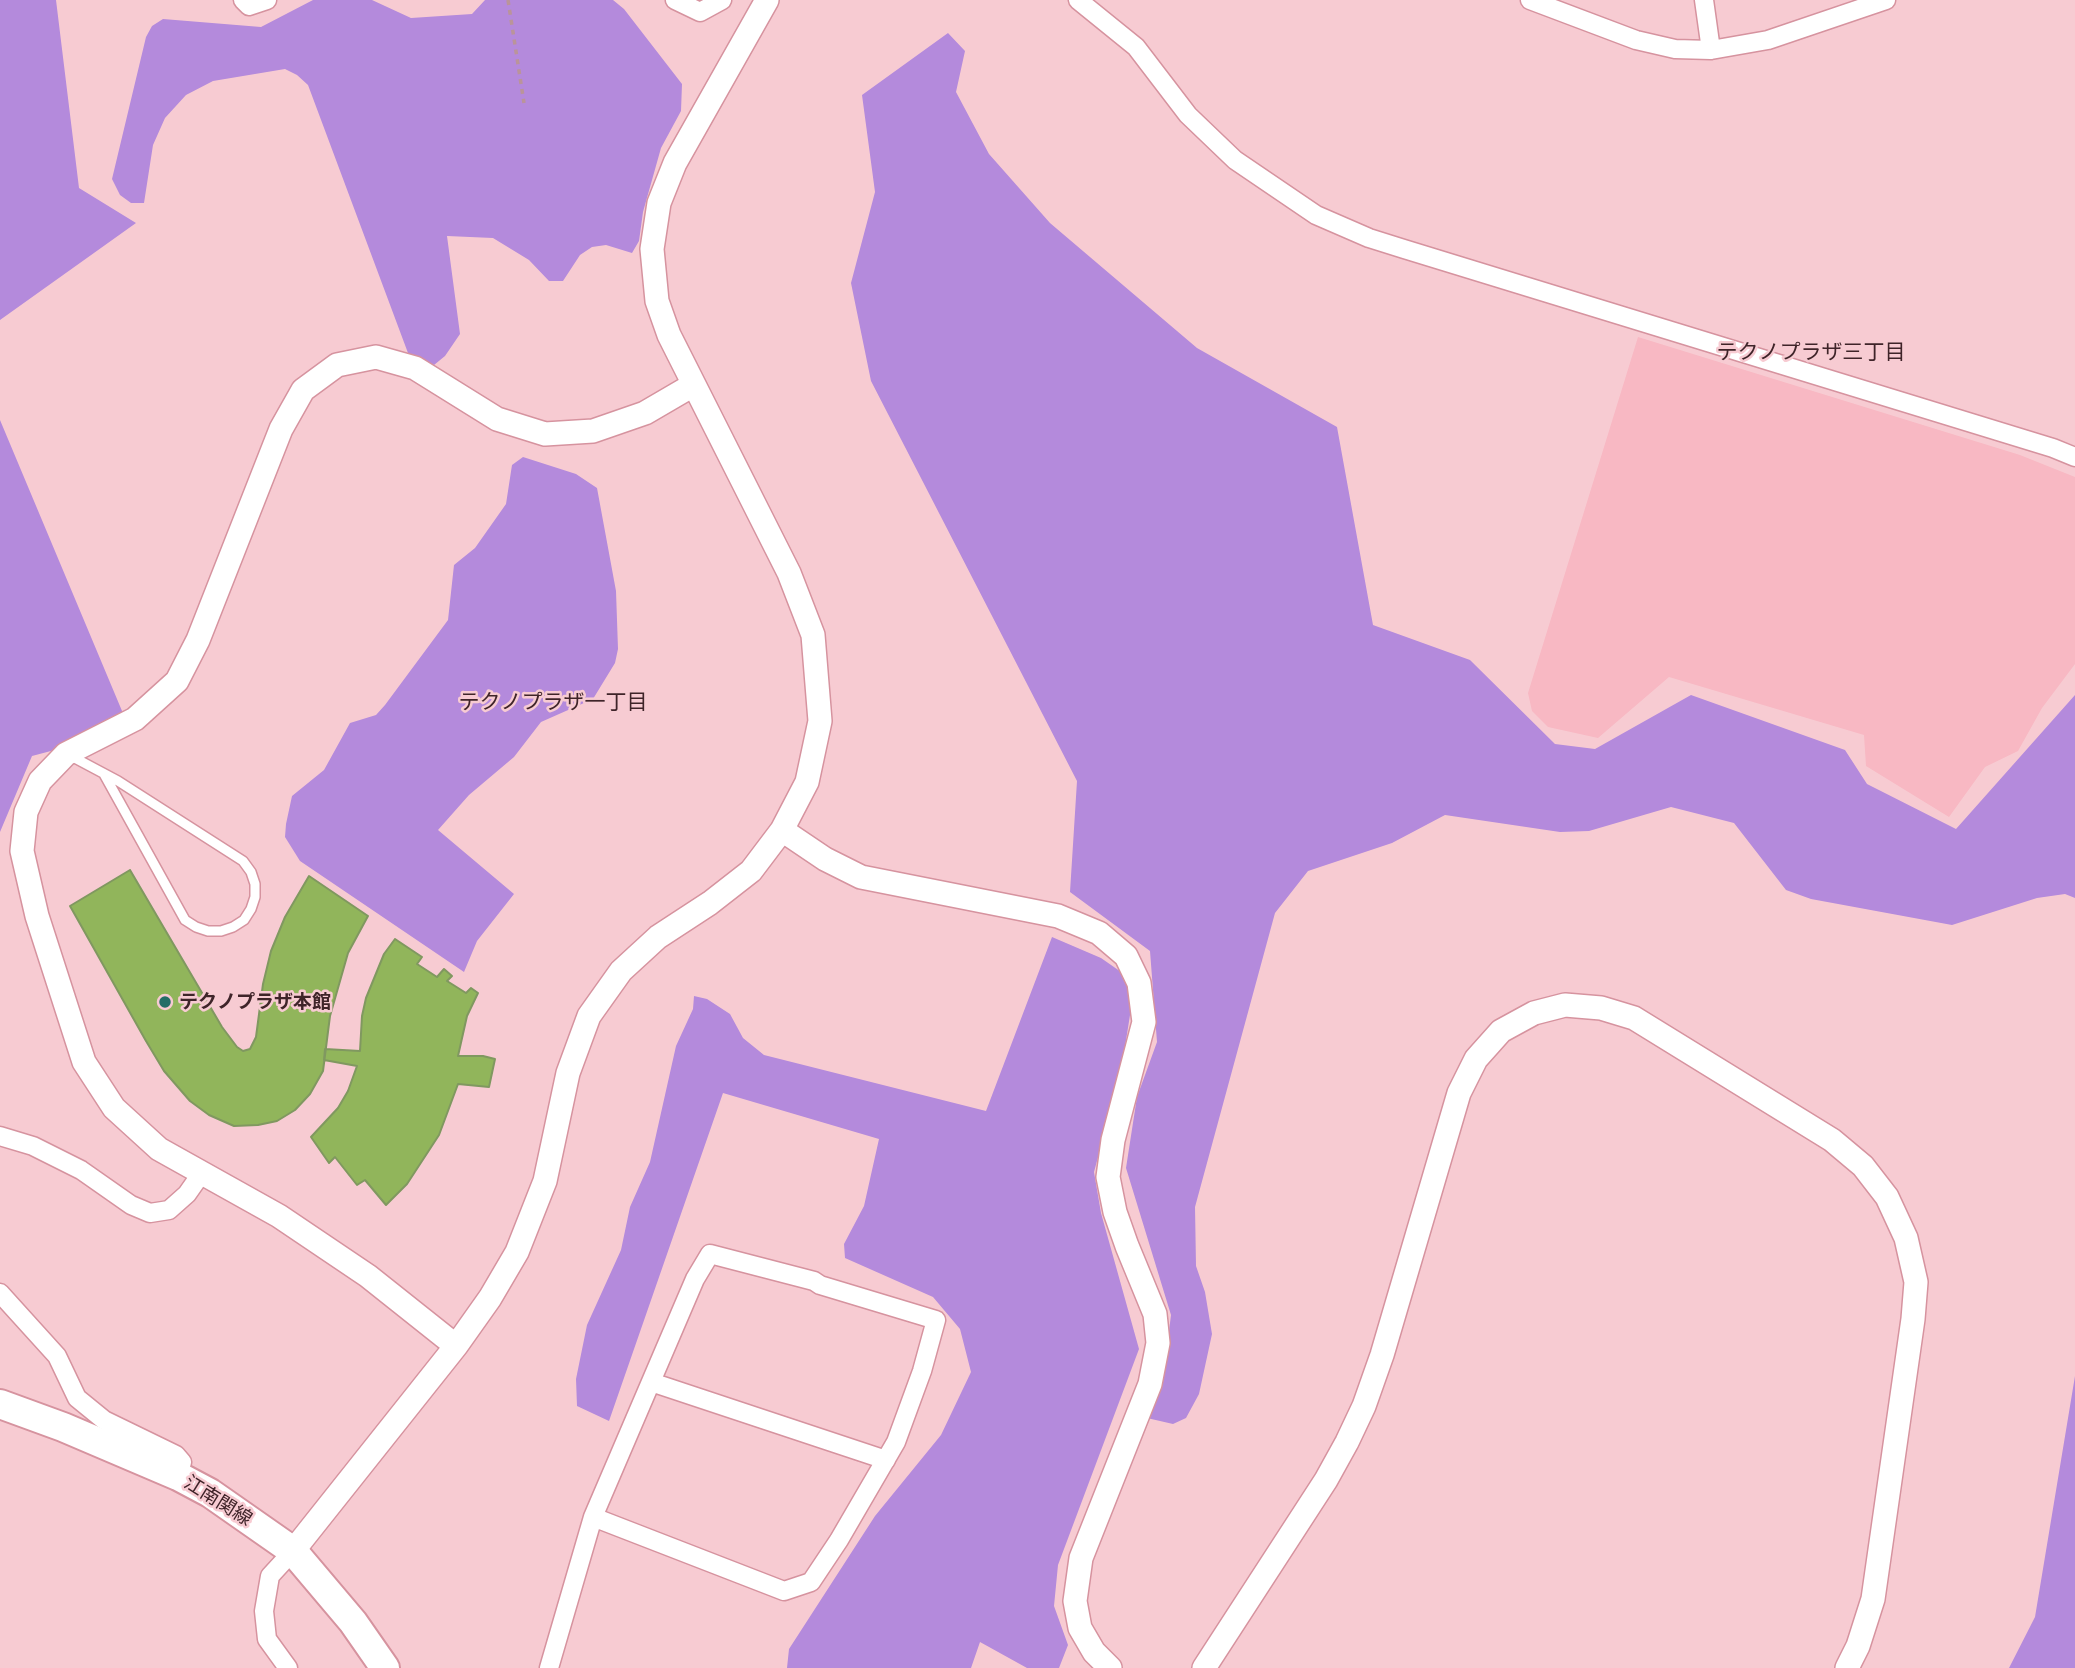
<!DOCTYPE html>
<html>
<head>
<meta charset="utf-8">
<style>
	body { margin:0 }
	canvas { display:block; background:#f7cbd2 }
</style>
</head>
<body>
<canvas width="2075" height="1668"></canvas>
<script>
const c = document.querySelector('canvas').getContext('2d');
c.lineJoin = 'round';
function fillPath(path, color) { c.fillStyle = color; c.fill(path, 'evenodd'); }
const toPath = rows => new Path2D(rows.map(r => 'M' + r).join(''));
function stroke(path, color, width, dash) { c.strokeStyle = color; c.lineWidth = width; c.lineCap = dash ? 'butt' : 'round'; c.setLineDash(dash || []); c.stroke(path); }
function label(font, color, halo, rows, align = 'center') {
  c.font = font + ' "Alegreya Sans","Noto Sans JP",sans-serif'; c.lineWidth = 5; c.setLineDash([]); c.textBaseline = 'middle'; c.strokeStyle = halo; c.fillStyle = color; for (const [text, x, y, turn = 0] of rows) {
    c.save(); c.translate(x, y); c.rotate((+turn || 0) * Math.PI / 180); c.textAlign = isNaN(turn) ? turn : align; if (halo) c.strokeText(text, 0, 0); c.fillText(text, 0, 0); c.restore();
  }
}
const built = toPath([
	[1638,337,2020,455,2075,477,2075,664,2042,708,2018,751,1985,767,1949,817,1866,766,1864,735,1669,677,1598,738,1548,727,1532,711,1528,693]
]);
const forest = toPath([
	[0,0,56,0,79,188,136,223,0,320],
	[313,0,372,0,411,18,472,14,485,0,613,0,624,9,682,84,681,111,661,148,643,212,639,241,632,253,606,245,592,247,580,255,563,281,549,281,529,260,493,238,447,236,460,334,445,356,434,365,408,353,308,85,297,75,285,69,213,81,186,95,165,118,153,145,144,203,131,203,120,195,112,179,146,37,152,26,163,19,261,27],
	[948,33,965,51,956,92,989,154,1050,223,1197,348,1337,427,1373,625,1470,660,1555,744,1595,749,1691,695,1845,750,1867,784,1956,829,2075,695,2075,898,2065,894,2037,898,1952,925,1811,899,1786,890,1734,823,1671,807,1589,831,1560,832,1445,815,1392,843,1308,871,1275,913,1195,1207,1196,1266,1205,1292,1212,1334,1199,1394,1186,1418,1173,1424,1147,1418,1166,1355,1171,1315,1126,1168,1137,1097,1157,1042,1150,951,1070,892,1077,781,871,381,851,283,875,192,862,95],
	[0,420,130,730,32,756,0,832],
	[523,457,576,474,597,488,616,591,618,649,615,663,593,699,541,722,514,757,469,795,438,830,514,894,477,941,464,972,300,861,285,837,286,824,292,796,324,770,350,723,376,715,385,705,448,620,454,565,475,548,506,504,512,465],
	[1052,937,1101,958,1124,974,1130,986,1130,1015,1121,1072,1094,1172,1101,1213,1139,1349,1058,1565,1054,1606,1068,1645,1059,1668,1027,1668,980,1642,971,1668,787,1668,789,1649,875,1516,941,1435,971,1372,960,1329,933,1297,845,1258,844,1244,864,1206,879,1139,723,1093,609,1421,577,1406,576,1379,587,1325,621,1250,630,1207,650,1162,676,1046,693,1009,694,996,707,999,730,1014,743,1038,764,1055,986,1111],
	[2075,1376,2075,1668,2009,1668,2035,1617]
]);
const building = toPath([
	[130,870,222,1027,237,1047,243,1051,250,1049,256,1037,263,984,271,951,285,917,309,876,368,916,348,953,330,1016,323,1071,310,1094,295,1110,277,1121,258,1125,234,1126,209,1115,190,1101,164,1071,146,1041,70,906,130,870],
	[395,939,422,957,417,964,437,977,444,969,452,976,447,981,466,993,471,988,478,993,467,1016,458,1056,483,1056,495,1059,489,1087,458,1084,439,1135,407,1184,386,1205,365,1180,357,1185,335,1157,329,1163,311,1137,338,1108,348,1091,357,1066,324,1060,325,1049,360,1051,362,1016,366,998,384,954,395,939]
]);
const path = toPath([
	[508,0,524,103]
]);
const service = toPath([
	[71,756,118,781,243,861,251,872,255,884,255,897,251,909,244,920,233,927,221,931,208,931,196,927,185,920,104,774]
]);
const minor = toPath([
	[243,0,249,6,267,0],
	[675,0,700,12,722,0],
	[1078,0,1136,47,1188,115,1235,160,1316,215,1369,238,1404,249,2053,448,2075,457],
	[1530,0,1636,40,1675,49,1711,50,1768,40,1886,0],
	[1704,0,1711,50],
	[0,1136,33,1146,81,1170,131,1205,150,1213,169,1210,187,1194,201,1174],
	[0,1293,57,1356,77,1398,104,1420,176,1455,182,1462,178,1476],
	[651,1382,886,1460],
	[288,1668,267,1639,264,1611,270,1576,293,1551],
	[549,1668,593,1517,695,1279,710,1254,814,1281,820,1285,936,1320,922,1371,896,1442,839,1540,811,1582,784,1591,593,1517]
]);
const tertiary = toPath([
	[782,830,825,859,861,877,1058,916,1099,933,1126,956,1139,983,1144,1022,1113,1140,1108,1177,1115,1212,1127,1246,1155,1314,1158,1343,1150,1384,1081,1558,1075,1601,1080,1628,1094,1652,1110,1668],
	[456,1346,368,1276,279,1216,159,1149,114,1108,84,1062,37,916,22,851,26,812,40,781,66,754,135,719,177,681,198,640,281,429,303,390,337,365,376,357,415,368,497,419,545,434,593,431,645,413,693,385],
	[293,1551,456,1346,490,1298,517,1252,545,1181,568,1073,589,1016,621,971,658,937,710,903,751,871,782,830,807,782,820,721,813,635,789,573,669,335,657,301,652,249,659,203,675,163,767,0],
	[1204,1668,1326,1480,1347,1442,1364,1406,1382,1355,1459,1093,1476,1059,1501,1031,1534,1013,1565,1005,1601,1008,1634,1018,1832,1140,1863,1166,1887,1197,1906,1238,1916,1282,1913,1319,1873,1599,1858,1646,1847,1668]
]);
const primary = toPath([
	[0,1404,63,1427,178,1476,210,1493,293,1551,353,1622,385,1668]
]);
const markers = [
	[165,1002,7,"#236d67"]
];
const poiNames = [
	["テクノプラザ本館",179,1002]
];
const streetNames = [
	["江南関線",218,1501,32]
];
const neighbourhoodNames = [
	["テクノプラザ三丁目",1811,353],
	["テクノプラザ一丁目",553,703]
];
fillPath(built, '#f8b8c3');
fillPath(forest, '#b48adc');
fillPath(building, '#91b55b');
stroke(building, '#809860', 2);
stroke(service, '#d6939f', 12);
stroke(minor, '#d6939f', 21);
stroke(tertiary, '#d6939f', 26);
stroke(primary, '#d6939f', 32);
stroke(path, '#ba949a', 3.5, [5, 5]);
stroke(service, '#fff', 9);
stroke(minor, '#fff', 18);
stroke(tertiary, '#fff', 23);
stroke(primary, '#fff', 28);
for (const [x, y, r, color] of markers) { const dot = new Path2D(); dot.arc(x, y, r, 0, 2 * Math.PI); c.fillStyle = color; c.fill(dot); stroke(dot, '#f7cbd2', 2.5); }
label('bold 19px', '#3f2429', '#f7cbd2', poiNames, 'left');
label('19px', '#3f2429', '#f7cbd2', streetNames);
label('21px', '#3f2429', '#f7cbd2', neighbourhoodNames);
</script>
</body>
</html>
